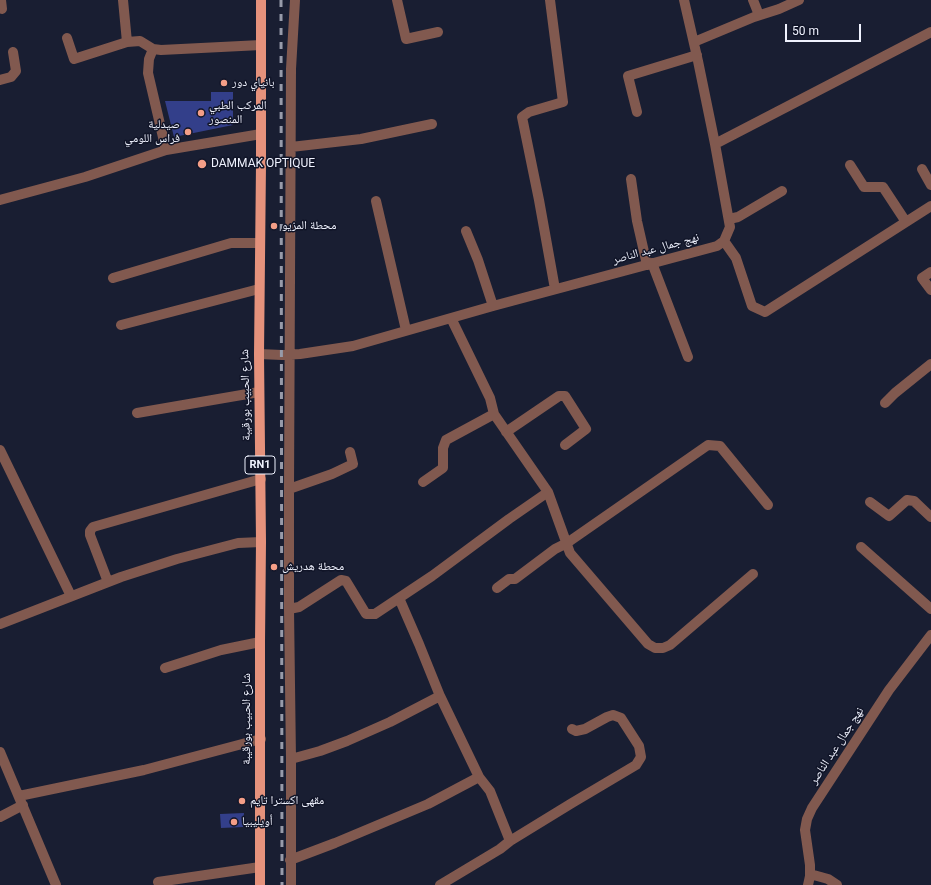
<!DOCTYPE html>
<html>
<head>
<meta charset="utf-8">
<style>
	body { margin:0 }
	#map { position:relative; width:931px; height:885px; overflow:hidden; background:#191e32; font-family:Roboto,sans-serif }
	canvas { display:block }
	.scale { position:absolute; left:785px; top:24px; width:76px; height:18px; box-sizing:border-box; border:2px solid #eff2fe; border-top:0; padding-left:5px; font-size:12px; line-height:14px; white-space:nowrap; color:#eff2fe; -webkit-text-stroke:3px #111528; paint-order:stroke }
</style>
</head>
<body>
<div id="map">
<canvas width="931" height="885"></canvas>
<div class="scale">50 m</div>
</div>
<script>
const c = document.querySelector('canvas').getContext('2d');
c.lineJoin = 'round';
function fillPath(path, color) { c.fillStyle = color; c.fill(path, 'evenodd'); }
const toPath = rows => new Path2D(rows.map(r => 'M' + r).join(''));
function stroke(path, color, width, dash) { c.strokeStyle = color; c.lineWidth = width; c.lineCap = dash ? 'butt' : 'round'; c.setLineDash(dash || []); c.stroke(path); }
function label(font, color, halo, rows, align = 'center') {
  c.font = font + ' Roboto,"Noto Naskh Arabic",sans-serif'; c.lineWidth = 3; c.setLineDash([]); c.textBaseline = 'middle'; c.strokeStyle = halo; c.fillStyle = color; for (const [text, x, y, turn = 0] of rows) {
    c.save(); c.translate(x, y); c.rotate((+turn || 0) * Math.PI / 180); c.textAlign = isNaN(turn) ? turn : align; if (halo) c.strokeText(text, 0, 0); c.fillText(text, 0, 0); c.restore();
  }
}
const building = toPath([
	[211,92,233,92,233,125,174,137,165,101,211,101],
	[244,813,243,827,221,828,220,814]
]);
const minor = toPath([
	[1,0,2,9],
	[123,0,127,42,140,41,153,49,161,50,261,45],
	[397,0,406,39,438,32],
	[550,0,563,102,529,112,522,117,539,200,555,289],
	[684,0,698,61,715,144],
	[753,0,759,15],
	[67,38,74,59,127,42],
	[694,42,754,17,779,9,799,0],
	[153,49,149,59,148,73,166,150],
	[0,80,11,77,16,71,13,52],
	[637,112,628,76,697,55],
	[291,147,361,139,432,124],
	[922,169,931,185],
	[631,179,637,221,647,265],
	[0,200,85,177,166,150,261,134],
	[376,201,406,330],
	[729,219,738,217,782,191],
	[906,222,931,206],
	[466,231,478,260,493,306],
	[724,241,736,258,752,306,765,312,906,222,883,187,864,187,850,165],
	[652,263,688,357],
	[931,272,922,278,931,290],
	[113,278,231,243,260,243],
	[451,318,490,398,494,414,548,492,570,553,648,644,655,648,663,648,670,645,753,574],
	[121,325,259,289],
	[259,354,282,355,300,354,353,346,493,306,717,246,724,241,730,227,715,144,931,32],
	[885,403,895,393,931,364],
	[137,413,259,392],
	[506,432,559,396,565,396,586,429,565,445],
	[0,450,71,596],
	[423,482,443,468,443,448,446,440,494,414],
	[289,489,332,474,353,464,350,452],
	[870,502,889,516,907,500,914,501,931,517],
	[861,547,931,609],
	[108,582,90,535,90,531,93,527,261,479],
	[497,588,509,579,515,579,555,549,567,543,708,445,720,446,768,505],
	[289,609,299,607,341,580,346,581,366,614,375,614,399,598],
	[0,624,121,577,177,559,238,543,261,542],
	[165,668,221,650,260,642],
	[440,696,419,644,399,598,432,576,509,519,548,492],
	[0,752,56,885],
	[291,759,320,751,347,741,390,722,440,696,479,777,490,791,510,841,500,849,440,885],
	[19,796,144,770,261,739],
	[0,817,23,805],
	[510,841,572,803,636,765,641,757,639,746,621,718,613,715,607,717,585,729,576,731,572,729],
	[290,860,335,843,428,804,479,777],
	[810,874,828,879,837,885],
	[158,882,260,867],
	[291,885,291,759,289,609,289,489,291,69,295,0],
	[808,885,810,876,810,865,805,830,807,819,812,808,889,690,931,635]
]);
const major = toPath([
	[260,885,260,642,261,542,259,354,261,164,261,0]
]);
const rail = toPath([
	[281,0,282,885]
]);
const markers = [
	[224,83,4,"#f49e87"],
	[201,113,4,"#f49e87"],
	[188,132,4,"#f49e87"],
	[202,164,5,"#f49e87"],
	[274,226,4,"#f49e87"],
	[274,567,4,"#f49e87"],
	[242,801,4,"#f49e87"],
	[234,822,4,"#f49e87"]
];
const shields = [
	[260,465,30]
];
const shieldNames = [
	["RN1",260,465]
];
const poiNames = [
	["بانياي دور",232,83],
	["المركب الطبي",209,106],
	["المنصور",209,120],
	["صيدلية",180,125,"right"],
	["فراس اللومي",180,139,"right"],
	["DAMMAK OPTIQUE",211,164],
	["محطة المزيو",282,226],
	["محطة هدريش",282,567],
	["مقهى اكسترا تايم",250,801],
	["أويليبيا",242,822]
];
const streetNames = [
	["نهج جمال عبد الناصر",656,249,-15],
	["شارع الحبيب بورقيبة",246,395,-91],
	["شارع الحبيب بورقيبة",247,719,-90],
	["نهج جمال عبد الناصر",837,746,-57]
];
fillPath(building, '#333f8a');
stroke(minor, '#81594f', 10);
stroke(major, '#e5927c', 10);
stroke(rail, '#979baa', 3, [7, 7]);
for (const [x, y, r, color] of markers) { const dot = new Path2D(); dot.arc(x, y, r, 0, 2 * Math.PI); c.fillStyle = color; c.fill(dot); stroke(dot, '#111528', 1.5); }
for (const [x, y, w] of shields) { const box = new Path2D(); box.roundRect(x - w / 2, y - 9, w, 18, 3); c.fillStyle = '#111528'; c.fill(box); stroke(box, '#eff2fe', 1); }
label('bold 11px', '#eff2fe', null, shieldNames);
label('12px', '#eff2fe', '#111528', poiNames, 'left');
label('12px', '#eff2fe', '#111528', streetNames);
</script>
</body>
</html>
